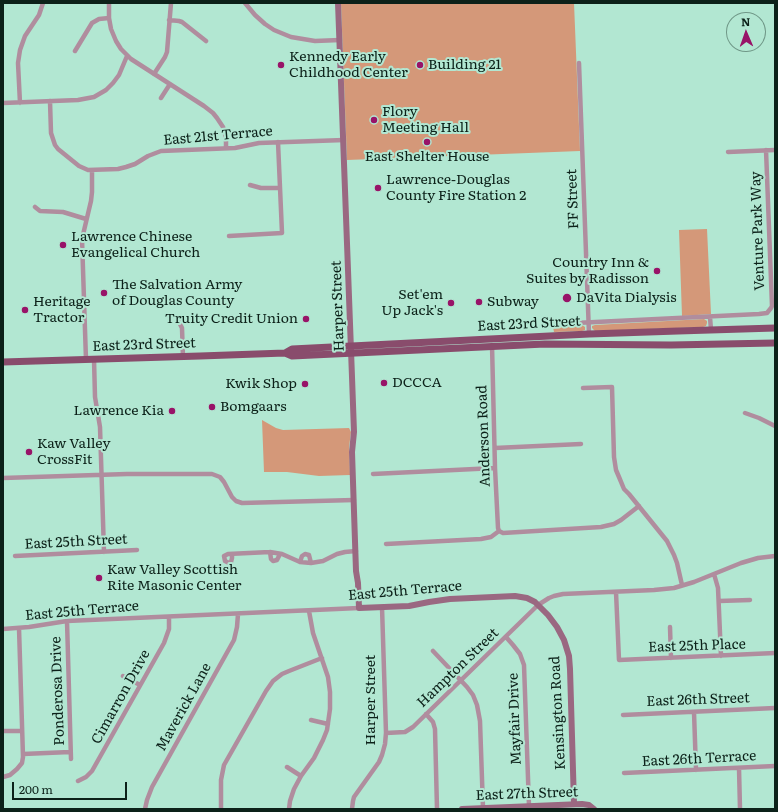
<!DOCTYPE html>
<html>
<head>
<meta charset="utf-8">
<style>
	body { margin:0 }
	#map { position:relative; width:778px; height:812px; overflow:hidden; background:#b2e7d2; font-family:Literata,serif }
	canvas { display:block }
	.frame { position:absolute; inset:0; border:4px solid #0c2119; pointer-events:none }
	.north { position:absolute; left:726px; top:12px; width:40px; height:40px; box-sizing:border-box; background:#b2e7d2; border:1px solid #709888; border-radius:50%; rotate:358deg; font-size:11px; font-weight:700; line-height:16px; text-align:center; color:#0c2119 }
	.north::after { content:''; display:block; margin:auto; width:14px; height:18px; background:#981368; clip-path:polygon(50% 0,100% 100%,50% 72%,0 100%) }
	.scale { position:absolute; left:12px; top:782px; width:115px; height:18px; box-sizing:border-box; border:2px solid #0c2119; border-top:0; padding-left:5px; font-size:12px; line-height:14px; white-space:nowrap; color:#0c2119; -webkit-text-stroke:3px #b2e7d2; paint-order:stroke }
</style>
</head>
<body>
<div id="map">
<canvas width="778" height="812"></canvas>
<div class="frame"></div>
<div class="north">N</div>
<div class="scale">200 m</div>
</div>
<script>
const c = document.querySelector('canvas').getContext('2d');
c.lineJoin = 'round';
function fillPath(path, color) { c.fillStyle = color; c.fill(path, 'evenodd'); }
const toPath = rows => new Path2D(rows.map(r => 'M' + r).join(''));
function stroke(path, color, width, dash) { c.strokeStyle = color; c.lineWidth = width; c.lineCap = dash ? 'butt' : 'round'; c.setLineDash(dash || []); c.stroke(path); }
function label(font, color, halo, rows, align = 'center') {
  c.font = font + ' Literata,serif'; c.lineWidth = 4; c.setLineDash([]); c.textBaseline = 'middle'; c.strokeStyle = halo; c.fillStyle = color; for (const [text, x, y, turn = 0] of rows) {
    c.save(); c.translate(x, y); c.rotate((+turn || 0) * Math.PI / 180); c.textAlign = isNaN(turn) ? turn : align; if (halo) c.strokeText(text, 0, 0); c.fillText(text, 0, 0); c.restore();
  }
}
const green = toPath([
	[341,3,574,3,580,151,347,160],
	[707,229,711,314,682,316,679,230],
	[704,319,707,321,707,323,706,326,703,327,595,331,592,328,592,326,595,325],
	[582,325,585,327,585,330,582,331,554,332,553,327],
	[262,420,276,428,283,430,349,428,351,432,349,447,350,475,319,476,287,472,264,472]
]);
const street = toPath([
	[109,3,109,18,111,29,116,41,121,49,131,59,204,106,213,113,217,118,223,127,226,137,226,148],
	[245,3,255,15,265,24,274,30,291,37,315,41,340,40],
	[169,20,179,21,182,22,206,41],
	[75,51,92,23,99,19,109,18],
	[579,63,589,334],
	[154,74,165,57,167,52,171,3],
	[161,98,170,84],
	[50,101,51,133,55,145,58,149,79,166,88,170,118,169,126,167,135,164,148,156,161,151,235,148,259,143,344,140],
	[3,103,78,100,94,97,106,90,113,83,119,75,127,56],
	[20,103,18,63,20,50,25,36,39,15,43,3],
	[728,152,775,150],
	[250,185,261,188,280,188],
	[35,207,40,211,63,212,86,219],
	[229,236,282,233,278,142],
	[710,317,711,330],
	[178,320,182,328,183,357],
	[555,324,759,314,767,313,771,308,772,306,766,150],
	[492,345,495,468,498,528,499,531],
	[94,359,95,397,100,427,104,552],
	[86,360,82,239,91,201,92,192,92,170],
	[583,388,612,387,614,457,616,470,619,477,624,489,629,494,667,541,674,555,677,563,682,585],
	[745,413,759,418,775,426],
	[495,448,581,444],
	[373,474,495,468],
	[3,478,127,474,212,474,220,477,224,482,232,497,236,501,242,503,354,500],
	[499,531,503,533,601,527,614,524,621,520,639,506],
	[386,544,481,539,491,537,499,531],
	[270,552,271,559,273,561,277,560,280,554],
	[232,554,232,558,231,562,229,563,225,561,224,556,228,554,270,552,282,554,300,562,311,563,323,561,337,554,345,552,356,551],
	[15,556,137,550],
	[300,562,302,556,305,554,309,555,311,563],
	[714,574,718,588,721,656],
	[616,592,619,660,775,653],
	[719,601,750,600],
	[67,621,71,759],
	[670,627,671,658],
	[3,629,29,627,67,621,359,608],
	[506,637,513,645,520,654,524,665,529,806],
	[433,651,467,687,473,695,477,705,480,721,483,808],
	[123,676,140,685],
	[694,712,696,770],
	[426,714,433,722,435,729,437,809],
	[623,715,775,708],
	[311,720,328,724],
	[3,731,22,731],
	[386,733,405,732,413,727,538,605,549,598,554,596,563,594,654,590,674,588,694,582,741,563,758,558,775,556],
	[23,754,70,752],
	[287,767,301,776],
	[739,768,740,809],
	[624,773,775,766],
	[3,777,10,775,17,769,22,763,23,757,19,628],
	[78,781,86,777,92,771,164,643,169,629,169,617],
	[145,809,147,800,152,787,234,640,237,627,238,614],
	[221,809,221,780,224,765,266,691,273,681,282,674,289,671,322,658],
	[289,809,290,801,294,789,301,776,314,758,323,740,327,730,330,709,330,692,328,677,313,633,309,611],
	[352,809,353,801,354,797,379,762,382,755,385,744,386,733,382,607]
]);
const secondary = toPath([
	[338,3,352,377,354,432,352,452,356,571,358,583,359,608,409,606,429,602,450,599,515,596,527,598,535,602,548,615,557,627,564,640,569,656,570,669,574,804],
	[462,809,582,804,589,805,594,809]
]);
const primary = toPath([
	[285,353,292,349,589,334,678,331,775,328],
	[3,362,200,356,285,353,292,356,545,344,671,345,775,343]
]);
const markers = [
	[281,65,4,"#981368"],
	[420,65,4,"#981368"],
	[374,120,4,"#981368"],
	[427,142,4,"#981368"],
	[378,188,4,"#981368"],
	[63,245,4,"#981368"],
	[657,271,4,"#981368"],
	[104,293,4,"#981368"],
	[567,298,5,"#981368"],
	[479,302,4,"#981368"],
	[451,303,4,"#981368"],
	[25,310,4,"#981368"],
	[306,319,4,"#981368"],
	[384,383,4,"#981368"],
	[305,384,4,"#981368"],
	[212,407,4,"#981368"],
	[172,411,4,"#981368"],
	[29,452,4,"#981368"],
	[99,578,4,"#981368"]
];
const poiNames = [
	["Kennedy Early",289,57],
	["Childhood Center",289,73],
	["Building 21",428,65],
	["Flory",382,112],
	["Meeting Hall",382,128],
	["East Shelter House",427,157,"center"],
	["Lawrence-Douglas",386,180],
	["County Fire Station 2",386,196],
	["Lawrence Chinese",71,237],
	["Evangelical Church",71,253],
	["Country Inn &",649,263,"right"],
	["Suites by Radisson",649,279,"right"],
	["The Salvation Army",112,285],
	["of Douglas County",112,301],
	["Set'em",443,295,"right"],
	["Up Jack's",443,311,"right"],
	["DaVita Dialysis",576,298],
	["Heritage",33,302],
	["Tractor",33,318],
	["Subway",487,302],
	["Truity Credit Union",298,319,"right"],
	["DCCCA",392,383],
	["Kwik Shop",297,384,"right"],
	["Bomgaars",220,407],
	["Lawrence Kia",164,411,"right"],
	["Kaw Valley",37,444],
	["CrossFit",37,460],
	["Kaw Valley Scottish",107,570],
	["Rite Masonic Center",107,586]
];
const streetNames = [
	["East 21st Terrace",218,136,-5],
	["FF Street",573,199,-92],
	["Venture Park Way",758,231,-92],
	["Harper Street",338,306,-92],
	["East 23rd Street",529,324,-3],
	["East 23rd Street",144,345,-2],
	["Anderson Road",484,436,-92],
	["East 25th Street",76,542,-3],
	["East 25th Terrace",405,591,-5],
	["East 25th Terrace",82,611,-5],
	["East 25th Place",697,646,-2],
	["Hampton Street",458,668,-44],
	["Ponderosa Drive",58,691,-92],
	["Cimarron Drive",121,697,-61],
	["Harper Street",371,700,-90],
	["East 26th Street",698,700,-2],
	["Maverick Lane",184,707,-61],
	["Kensington Road",558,713,-93],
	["Mayfair Drive",515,719,-92],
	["East 26th Terrace",699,759,-3],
	["East 27th Street",527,794,-2]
];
fillPath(green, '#d49879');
stroke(street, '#b08d9e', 4.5);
stroke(secondary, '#9a6881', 6);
stroke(primary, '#894c6c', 7);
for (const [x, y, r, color] of markers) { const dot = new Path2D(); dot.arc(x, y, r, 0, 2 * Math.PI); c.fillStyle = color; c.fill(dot); stroke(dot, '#b2e7d2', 1.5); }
label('14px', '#0c2119', '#b2e7d2', poiNames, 'left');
label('14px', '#0c2119', '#b2e7d2', streetNames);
</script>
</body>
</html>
